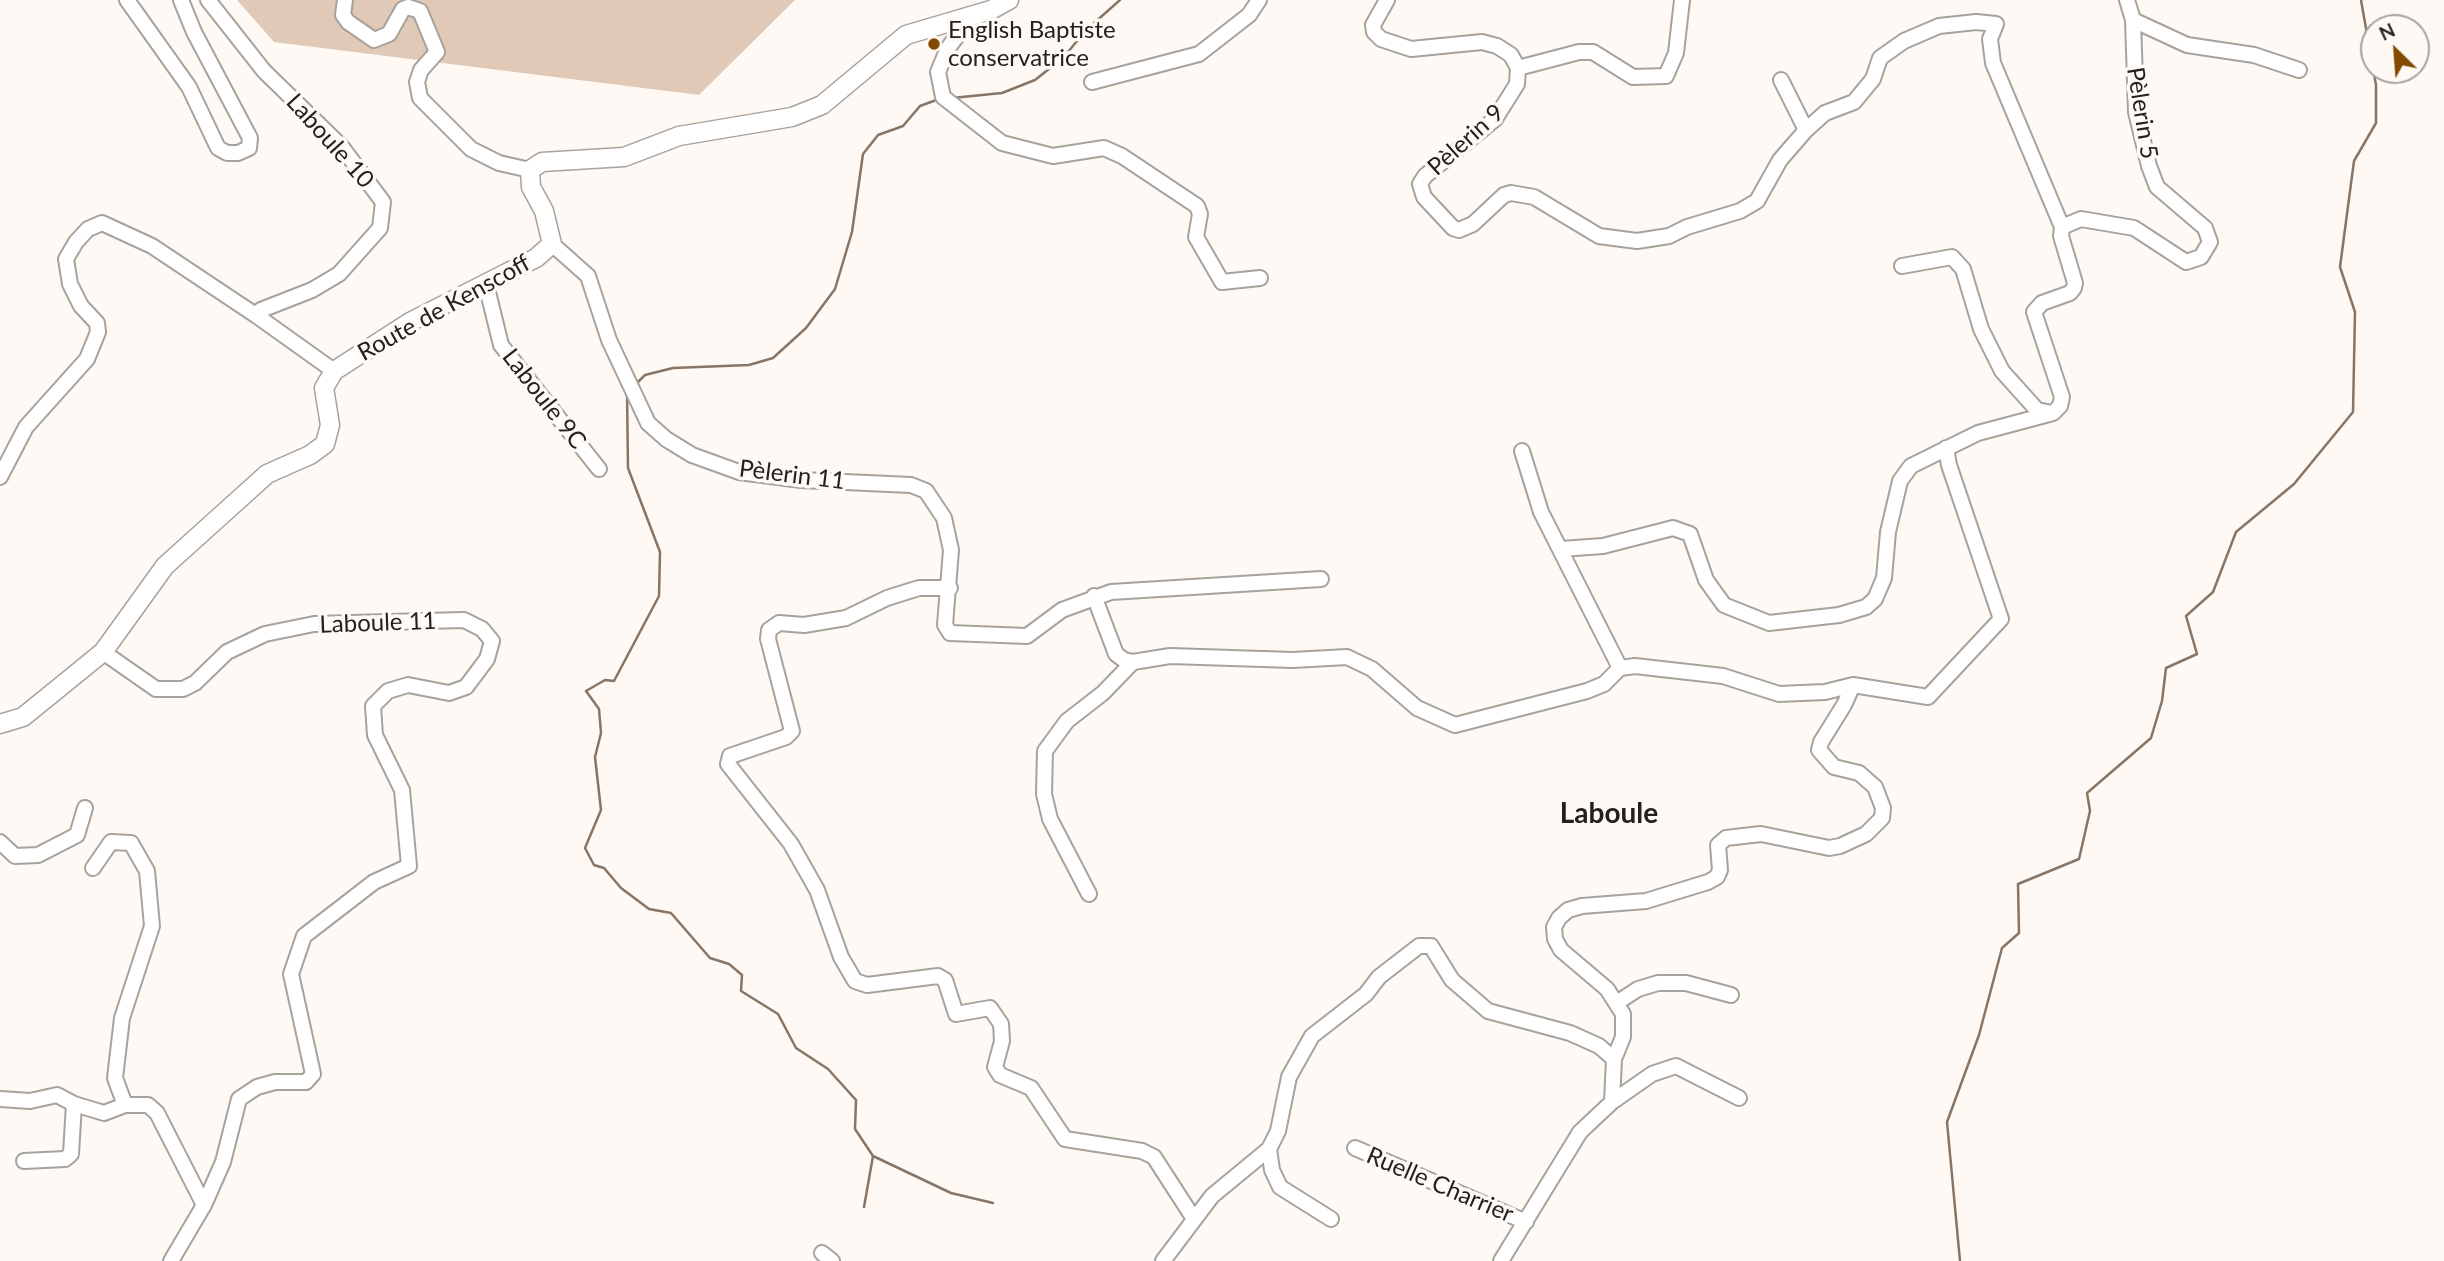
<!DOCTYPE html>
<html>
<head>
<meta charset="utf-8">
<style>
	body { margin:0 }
	#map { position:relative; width:2444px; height:1261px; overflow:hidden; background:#fef9f4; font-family:Lato,sans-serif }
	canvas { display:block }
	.north { position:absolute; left:2360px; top:14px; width:70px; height:70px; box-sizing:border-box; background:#fef9f4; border:2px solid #a6a39f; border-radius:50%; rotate:335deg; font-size:19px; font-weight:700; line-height:28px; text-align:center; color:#23211f }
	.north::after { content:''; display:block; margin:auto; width:24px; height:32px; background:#844a00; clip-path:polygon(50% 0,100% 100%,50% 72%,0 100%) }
</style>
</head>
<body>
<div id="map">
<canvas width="2444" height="1261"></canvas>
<div class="north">N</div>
</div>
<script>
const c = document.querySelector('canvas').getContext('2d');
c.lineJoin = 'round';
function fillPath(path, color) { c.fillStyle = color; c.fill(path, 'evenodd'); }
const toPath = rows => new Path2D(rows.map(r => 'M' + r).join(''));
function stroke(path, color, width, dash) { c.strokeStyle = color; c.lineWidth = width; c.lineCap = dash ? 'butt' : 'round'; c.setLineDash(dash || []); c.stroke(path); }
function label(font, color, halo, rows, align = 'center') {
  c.font = font + ' Lato,sans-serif'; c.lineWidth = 7; c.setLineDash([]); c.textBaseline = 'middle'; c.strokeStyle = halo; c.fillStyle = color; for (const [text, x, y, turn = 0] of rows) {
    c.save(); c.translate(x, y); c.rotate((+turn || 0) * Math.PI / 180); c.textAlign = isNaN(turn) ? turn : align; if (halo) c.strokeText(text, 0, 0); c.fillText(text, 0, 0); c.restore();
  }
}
const green = toPath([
	[237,0,795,0,699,95,274,42]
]);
const stream = toPath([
	[952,98,1002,93,1035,80,1064,57,1085,31,1120,0],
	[635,385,645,375,673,368,749,365,773,358,806,328,835,289,852,232,863,154,878,135,903,126,920,106,939,99],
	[627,392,628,468,660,552,659,596,614,681,605,680,586,691,599,709,601,733,595,757,601,810,585,848,594,865,604,868,621,888,649,909,671,913,710,958,729,964,742,975,741,991,778,1014,796,1048,828,1069,856,1100,855,1129,873,1156,864,1207],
	[873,1156,951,1193,993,1203],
	[1960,1261,1947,1122,1979,1035,2002,948,2019,933,2018,884,2079,859,2090,811,2087,793,2151,738,2162,701,2166,668,2197,654,2186,616,2213,592,2236,532,2294,484,2353,412,2355,312,2340,267,2354,161,2376,123,2376,85,2361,0]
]);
const minor = toPath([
	[127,0,189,87,218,148,227,153,238,153,249,148,250,138,194,32,181,0],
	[208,0,264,71,341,146,383,202,380,228,339,274,312,290,261,310,257,316,334,371],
	[345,0,343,15,348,22,374,40,389,34,403,9,408,7,420,11,437,52,421,70,417,82,420,98,471,149,499,163,530,170],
	[1387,0,1373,25,1374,32,1381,39,1411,49,1482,42,1497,46,1511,55,1518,68,1517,84,1495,119,1425,176,1420,184,1424,197,1453,228,1459,230,1473,224,1504,195,1511,193,1534,197,1599,236,1637,241,1669,236,1687,227,1740,211,1757,201,1780,160,1806,130,1825,113,1854,102,1873,79,1880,58,1904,41,1939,26,1976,22,1996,24,1990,39,1993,63,2062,227,2061,236,2075,283,2074,288,2070,293,2042,303,2034,312,2062,397,2060,406,2053,413,1978,433,1911,466,1900,481,1888,532,1884,578,1875,599,1866,607,1839,615,1769,623,1724,605,1706,580,1690,534,1673,528,1603,546,1561,549],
	[973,15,948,48,938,72,943,97,1002,143,1053,156,1104,148,1122,156,1197,206,1200,214,1196,237,1222,282,1260,278],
	[2133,20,2187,45,2254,55,2299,70],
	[1518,68,1579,52,1593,52,1633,77,1666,76,1676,53,1682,0],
	[1781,80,1806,130],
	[1092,82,1199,54,1249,15,1259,0],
	[2062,227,2081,219,2134,228,2186,262,2201,257,2210,242,2205,228,2157,187,2149,166,2136,112,2133,20,2127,0],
	[552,244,588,276,609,340,648,423,666,439,692,455,739,472,801,480,911,485,926,491,944,518,951,550,945,625,950,633,1027,636,1062,610,1111,592,1321,579],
	[1902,266,1952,257,1963,269,1981,329,2002,371,2037,410,2052,413],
	[486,284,501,345,599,469],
	[1522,451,1541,512,1620,668],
	[0,477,26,427,87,359,98,332,97,323,81,306,70,284,66,259,76,242,88,229,102,223,152,246,257,316],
	[950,588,919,588,887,598,846,618,804,625,779,623,769,630,768,639,792,731,786,737,730,756,728,764,791,844,817,890,841,957,855,981,867,985,938,976,945,980,956,1014,990,1008,1001,1024,1002,1041,995,1067,1000,1075,1031,1088,1065,1139,1142,1151,1154,1157,1194,1219],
	[1094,596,1116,654,1124,660,1133,662,1170,656,1293,660,1347,657,1372,669,1417,708,1455,725,1587,691,1604,684,1620,668,1635,666,1723,676,1779,694,1825,692,1853,685,1928,697,2001,619,1949,465,1946,448],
	[103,652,156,689,183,689,195,683,227,652,265,634,314,624,464,620,482,629,492,641,487,659,466,687,449,693,408,685,388,691,373,706,375,735,402,790,409,866,374,882,304,936,291,974,313,1074,306,1082,275,1082,257,1087,239,1099,223,1162,204,1205,171,1261],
	[0,842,15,856,38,855,77,835,85,808],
	[93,868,111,842,131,843,147,871,152,926,122,1018,115,1078,125,1105,148,1105,157,1113,204,1205],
	[1089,894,1050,819,1044,794,1045,751,1067,721,1103,693,1133,662],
	[1618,1002,1638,989,1658,983,1686,983,1731,995],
	[0,1099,30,1101,57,1095,74,1104,104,1113,125,1105],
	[1612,1102,1614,1059,1623,1037,1623,1014,1607,989,1561,950,1555,939,1554,927,1559,918,1568,910,1582,906,1646,901,1708,882,1717,877,1720,870,1718,845,1726,838,1761,834,1829,848,1840,846,1866,834,1882,818,1883,808,1875,787,1859,773,1834,767,1819,750,1821,742,1844,705,1853,685],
	[1355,1148,1526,1222],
	[24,1161,65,1159,71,1154,74,1104],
	[1331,1219,1280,1187,1272,1170,1269,1149,1278,1131,1289,1077,1312,1036,1366,994,1379,977,1419,946,1431,946,1452,980,1488,1011,1570,1033,1599,1046,1614,1059],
	[822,1253,832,1261],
	[1163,1261,1212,1196,1269,1149],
	[1501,1261,1580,1132,1612,1102,1652,1074,1676,1066,1739,1098]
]);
const major = toPath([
	[0,724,23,717,103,652,165,566,267,474,310,455,325,444,330,425,324,388,334,371,410,322,536,258,552,244,544,211,531,187,530,170,542,162,624,157,679,136,792,117,822,105,906,35,991,10,1009,0]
]);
const markers = [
	[934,44,7,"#844a00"]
];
const poiNames = [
	["English Baptiste",948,30],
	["conservatrice",948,58]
];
const streetNames = [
	["Pèlerin 5",2142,113,81],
	["Pèlerin 9",1466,140,-42],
	["Laboule 10",330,141,48],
	["Route de Kenscoff",444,308,-29],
	["Laboule 9C",544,399,52],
	["Pèlerin 11",792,475,7],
	["Laboule 11",378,623,-2],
	["Ruelle Charrier",1440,1185,23]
];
const quarterNames = [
	["Laboule",1609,814]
];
fillPath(green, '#e0cab7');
stroke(stream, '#887565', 2.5);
stroke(minor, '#a8a29d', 18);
stroke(major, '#a8a29d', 21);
stroke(minor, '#fff', 14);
stroke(major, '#fff', 18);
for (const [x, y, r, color] of markers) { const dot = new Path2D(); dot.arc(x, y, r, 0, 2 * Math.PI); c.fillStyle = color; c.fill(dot); stroke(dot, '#fef9f4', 2.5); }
label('24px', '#23211f', '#fef9f4', poiNames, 'left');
label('24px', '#23211f', '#fef9f4', streetNames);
label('bold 28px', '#23211f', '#fef9f4', quarterNames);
</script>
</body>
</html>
